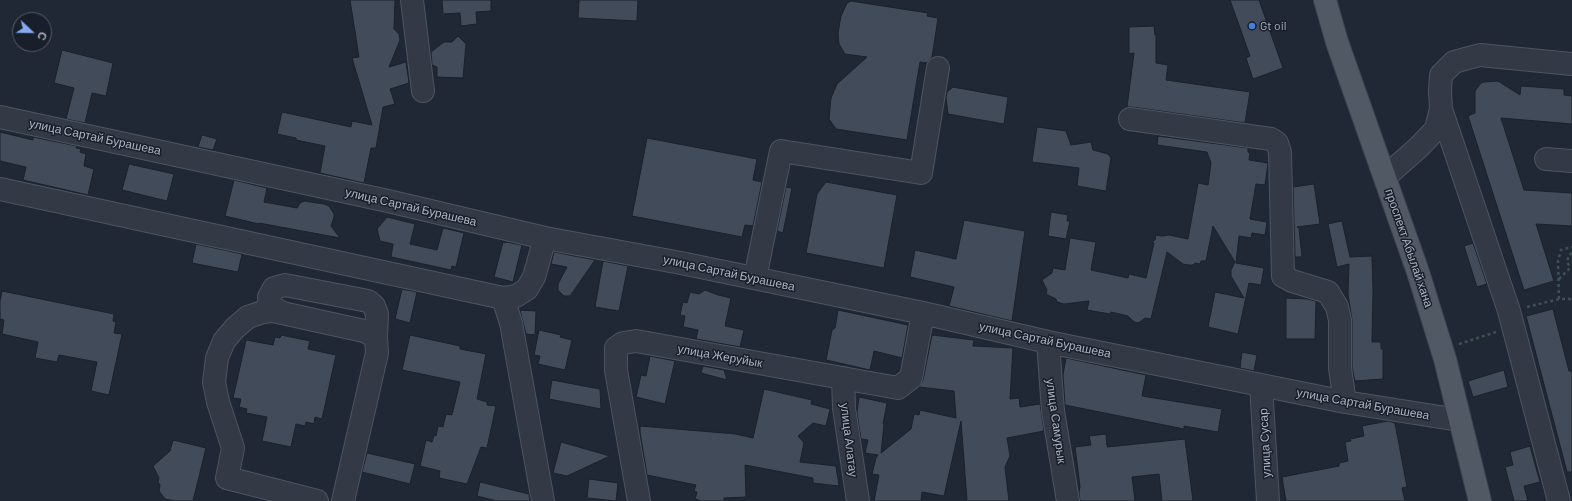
<!DOCTYPE html>
<html>
<head>
<meta charset="utf-8">
<style>
	body { margin:0 }
	#map { position:relative; width:1572px; height:501px; overflow:hidden; background:#202835; font-family:Barlow,sans-serif }
	canvas { display:block }
	.north { position:absolute; left:12px; top:12px; width:40px; height:40px; box-sizing:border-box; background:#191f2a; border:1px solid #545b67; border-radius:50%; rotate:112deg; font-size:11px; font-weight:700; line-height:16px; text-align:center; color:#adb5c2 }
	.north::after { content:''; display:block; margin:auto; width:14px; height:18px; background:#83aaf2; clip-path:polygon(50% 0,100% 100%,50% 72%,0 100%) }
</style>
</head>
<body>
<div id="map">
<canvas width="1572" height="501"></canvas>
<div class="north">С</div>
</div>
<script>
const c = document.querySelector('canvas').getContext('2d');
c.lineJoin = 'round';
function fillPath(path, color) { c.fillStyle = color; c.fill(path, 'evenodd'); }
const toPath = rows => new Path2D(rows.map(r => 'M' + r).join(''));
function stroke(path, color, width, dash) { c.strokeStyle = color; c.lineWidth = width; c.lineCap = dash ? 'butt' : 'round'; c.setLineDash(dash || []); c.stroke(path); }
function label(font, color, halo, rows, align = 'center') {
  c.font = font + ' Barlow,sans-serif'; c.lineWidth = 3; c.setLineDash([]); c.textBaseline = 'middle'; c.strokeStyle = halo; c.fillStyle = color; for (const [text, x, y, turn = 0] of rows) {
    c.save(); c.translate(x, y); c.rotate((+turn || 0) * Math.PI / 180); c.textAlign = isNaN(turn) ? turn : align; if (halo) c.strokeText(text, 0, 0); c.fillText(text, 0, 0); c.restore();
  }
}
const building = toPath([
	[350,0,395,0,394,29,399,34,400,40,389,67,406,62,409,83,390,89,395,104,383,107,376,148,371,148,364,183,320,173,325,146,296,140,296,138,277,134,282,112,351,127,352,121,372,125,352,58,359,57,350,0],
	[442,0,491,0,491,11,476,12,477,24,461,26,460,13,443,14,442,0],
	[579,0,638,0,637,21,578,18,579,0],
	[1230,0,1259,0,1283,68,1253,79,1246,58,1250,56,1230,0],
	[851,1,928,13,927,16,938,18,932,57,927,63,920,62,907,140,836,129,829,119,831,98,837,84,867,57,845,54,839,44,838,33,841,16,847,3,851,1],
	[1154,26,1155,35,1156,35,1156,63,1168,65,1166,80,1250,92,1245,123,1132,107,1127,107,1134,53,1129,54,1129,27,1154,26],
	[458,36,466,44,463,78,437,77,437,67,432,65,431,52,444,42,452,42,458,36],
	[62,50,113,63,106,96,92,93,85,123,66,119,74,88,54,83,62,50],
	[1498,81,1520,95,1521,86,1564,89,1564,95,1572,96,1572,124,1501,118,1524,190,1572,193,1572,226,1536,224,1554,281,1524,290,1468,116,1475,113,1475,91,1481,83,1484,82,1498,81],
	[953,87,1008,97,1004,124,948,114,946,98,947,92,953,87],
	[1037,127,1066,131,1071,145,1091,142,1093,150,1108,154,1111,158,1106,191,1077,186,1079,168,1032,162,1037,127],
	[0,132,33,140,33,137,77,146,76,148,81,149,80,152,86,154,84,166,94,169,88,195,23,180,26,167,0,161,0,132],
	[202,135,217,139,213,150,198,147,202,135],
	[1158,136,1248,148,1248,152,1250,153,1249,160,1268,163,1265,185,1256,184,1250,219,1267,222,1265,235,1252,233,1251,238,1239,236,1236,263,1264,268,1261,285,1249,283,1238,334,1208,327,1215,292,1244,298,1231,276,1231,270,1235,262,1213,226,1206,261,1201,261,1200,264,1195,263,1193,265,1188,265,1183,264,1167,252,1151,319,1145,318,1140,322,1137,323,1133,321,1128,316,1111,312,1110,314,1087,310,1089,301,1064,304,1057,302,1056,299,1046,294,1047,290,1042,280,1052,273,1053,268,1065,270,1070,238,1096,242,1091,270,1128,278,1129,274,1146,278,1154,243,1152,242,1155,240,1156,235,1162,236,1169,235,1188,239,1198,183,1208,185,1211,163,1207,152,1157,145,1158,136],
	[647,138,757,159,753,180,762,182,753,226,745,225,742,237,632,216,647,138],
	[129,164,174,174,167,201,122,190,129,164],
	[234,180,267,188,264,202,297,208,300,203,304,201,324,204,329,206,334,214,334,217,331,226,340,238,259,223,259,224,225,216,234,180],
	[826,182,897,195,884,268,806,253,817,194,826,182],
	[1314,184,1320,224,1297,227,1299,228,1302,257,1295,257,1293,187,1314,184],
	[786,187,792,188,783,233,777,231,786,187],
	[1051,212,1068,215,1067,221,1070,221,1066,239,1048,236,1051,212],
	[387,217,415,224,410,244,437,250,443,228,464,233,456,267,452,266,451,270,391,257,393,244,380,241,377,229,387,217],
	[964,220,1025,231,1012,321,949,306,954,287,910,277,915,250,956,259,964,220],
	[1342,221,1350,257,1372,256,1373,290,1372,342,1381,342,1381,349,1383,349,1383,379,1355,381,1352,367,1352,320,1348,294,1349,264,1337,267,1328,224,1342,221],
	[503,242,505,243,506,242,522,245,513,282,494,277,503,242],
	[1473,243,1487,284,1477,287,1464,246,1473,243],
	[196,244,242,254,238,272,192,263,196,244],
	[554,252,595,260,570,296,564,296,558,290,558,284,567,267,551,264,554,252],
	[603,261,628,266,619,311,595,307,603,261],
	[402,289,417,292,410,323,395,319,402,289],
	[705,290,718,295,731,298,725,326,744,330,740,347,696,339,698,330,683,327,685,316,680,315,683,302,687,303,690,292,699,294,705,290],
	[2,291,114,314,113,321,116,322,114,333,122,334,109,395,91,391,97,362,59,355,57,362,35,358,38,342,2,334,4,320,0,319,0,301,2,291],
	[1286,298,1307,299,1316,301,1315,339,1286,339,1286,298],
	[1553,309,1569,371,1572,371,1572,472,1567,472,1526,316,1553,309],
	[520,310,536,311,535,335,526,334,520,310],
	[838,310,908,325,902,358,874,351,870,370,826,360,832,330,835,328,838,310],
	[539,330,561,335,560,337,572,340,565,370,538,364,540,356,534,355,539,330],
	[281,335,310,341,308,349,336,355,322,419,315,417,314,424,306,422,305,426,296,424,291,447,262,441,267,417,246,413,247,409,239,407,241,399,233,398,246,340,273,345,275,337,280,338,281,335],
	[410,335,460,346,460,349,486,354,477,399,487,402,487,405,496,406,487,448,481,447,467,484,439,478,440,471,420,466,426,440,432,442,434,435,436,436,438,426,443,427,446,414,452,415,460,382,402,370,410,335],
	[932,335,974,340,973,346,1013,348,1010,399,1019,398,1020,407,1040,404,1044,431,1007,438,1010,456,1005,467,1009,501,967,501,961,421,944,496,922,492,921,501,874,501,879,475,872,474,876,458,878,455,865,453,868,440,861,439,857,413,859,397,887,403,883,424,884,424,881,453,911,429,914,414,919,415,920,410,956,418,954,391,919,387,923,380,932,335],
	[1242,352,1257,355,1254,371,1240,368,1242,352],
	[650,356,675,361,665,404,636,397,641,375,646,376,650,356],
	[1066,358,1146,375,1142,396,1222,409,1218,432,1184,426,1184,429,1065,405,1063,375,1066,358],
	[703,366,724,370,727,380,701,373,703,366],
	[1504,370,1508,387,1473,397,1468,381,1504,370],
	[552,380,600,389,601,409,549,399,552,380],
	[764,389,812,400,811,404,830,409,826,426,813,423,798,436,804,443,800,462,836,466,839,486,813,483,813,478,745,465,746,497,724,498,724,501,702,501,695,499,697,492,694,491,696,485,647,475,640,432,640,426,736,434,753,438,764,389],
	[1388,421,1395,423,1407,487,1402,488,1405,501,1286,501,1282,477,1339,466,1339,463,1348,461,1345,442,1351,441,1350,439,1364,436,1362,426,1388,421],
	[1106,434,1107,447,1185,439,1193,501,1162,501,1159,474,1132,477,1135,501,1080,501,1079,492,1080,487,1075,447,1091,445,1089,436,1106,434],
	[173,440,206,448,193,501,175,501,165,499,159,491,160,485,158,482,159,478,153,466,170,451,173,440],
	[561,442,610,456,567,476,553,473,561,442],
	[1530,446,1540,482,1524,486,1528,501,1514,501,1505,467,1513,465,1510,452,1530,446],
	[367,453,415,464,410,484,362,472,367,453],
	[589,479,618,483,616,501,587,498,589,479],
	[480,482,529,494,530,501,497,501,477,496,480,482]
]);
const path = toPath([
	[1572,253,1569,255,1567,261,1568,264,1572,267],
	[1559,279,1571,267],
	[1559,299,1558,261,1561,250,1572,247],
	[1527,307,1559,299,1572,299],
	[1459,344,1496,332]
]);
const minor = toPath([
	[412,0,423,91],
	[0,117,388,201,545,238,681,263,923,313,1048,342,1345,402,1459,420],
	[1130,119,1271,139,1277,143,1280,152,1283,276,1292,281,1328,292,1337,307,1340,320,1340,368,1345,402],
	[1546,159,1572,161],
	[1385,177,1419,147,1436,129,1441,109],
	[0,189,503,298,511,323,543,501],
	[755,278,781,151,921,173,938,68],
	[503,298,516,296,527,289,534,277,545,238],
	[283,313,270,306,269,297,274,288,285,285,368,301,374,306,377,314,376,337],
	[1048,342,1053,411,1068,501],
	[843,378,844,408,858,501],
	[1261,385,1268,501],
	[317,501,227,478,233,448,218,402,214,382,217,358,224,341,235,328,248,317,263,312,273,311,364,331,376,337,377,353,343,501],
	[639,501,616,370,616,348,623,343,636,341,898,388,911,378,923,313],
	[1559,501,1509,311,1441,109,1440,91,1441,75,1454,62,1480,55,1572,64]
]);
const major = toPath([
	[1325,0,1337,42,1418,272,1445,359,1480,501]
]);
const markers = [
	[1252,26,4,"#3f7fe0"]
];
const poiNames = [
	["Gt oil",1260,26]
];
const streetNames = [
	["улица Сартай Бурашева",95,137,12],
	["улица Сартай Бурашева",411,207,13],
	["проспект Абылай хана",1409,248,71],
	["улица Сартай Бурашева",729,273,12],
	["улица Сартай Бурашева",1045,340,12],
	["улица Жеруйык",720,356,10],
	["улица Сартай Бурашева",1363,404,10],
	["улица Самурык",1056,421,82],
	["улица Алатау",849,440,83],
	["улица Сусар",1265,443,-93]
];
fillPath(building, '#414b59');
stroke(building, '#1b212c', 1);
stroke(minor, '#4e5560', 24);
stroke(major, '#3d434f', 24);
stroke(path, '#3f5053', 2.5, [3, 3]);
stroke(minor, '#333a45', 22);
stroke(major, '#515965', 22);
for (const [x, y, r, color] of markers) { const dot = new Path2D(); dot.arc(x, y, r, 0, 2 * Math.PI); c.fillStyle = color; c.fill(dot); stroke(dot, '#191f2a', 1.5); }
label('12px', '#adb5c2', '#191f2a', poiNames, 'left');
label('12px', '#adb5c2', '#191f2a', streetNames);
</script>
</body>
</html>
